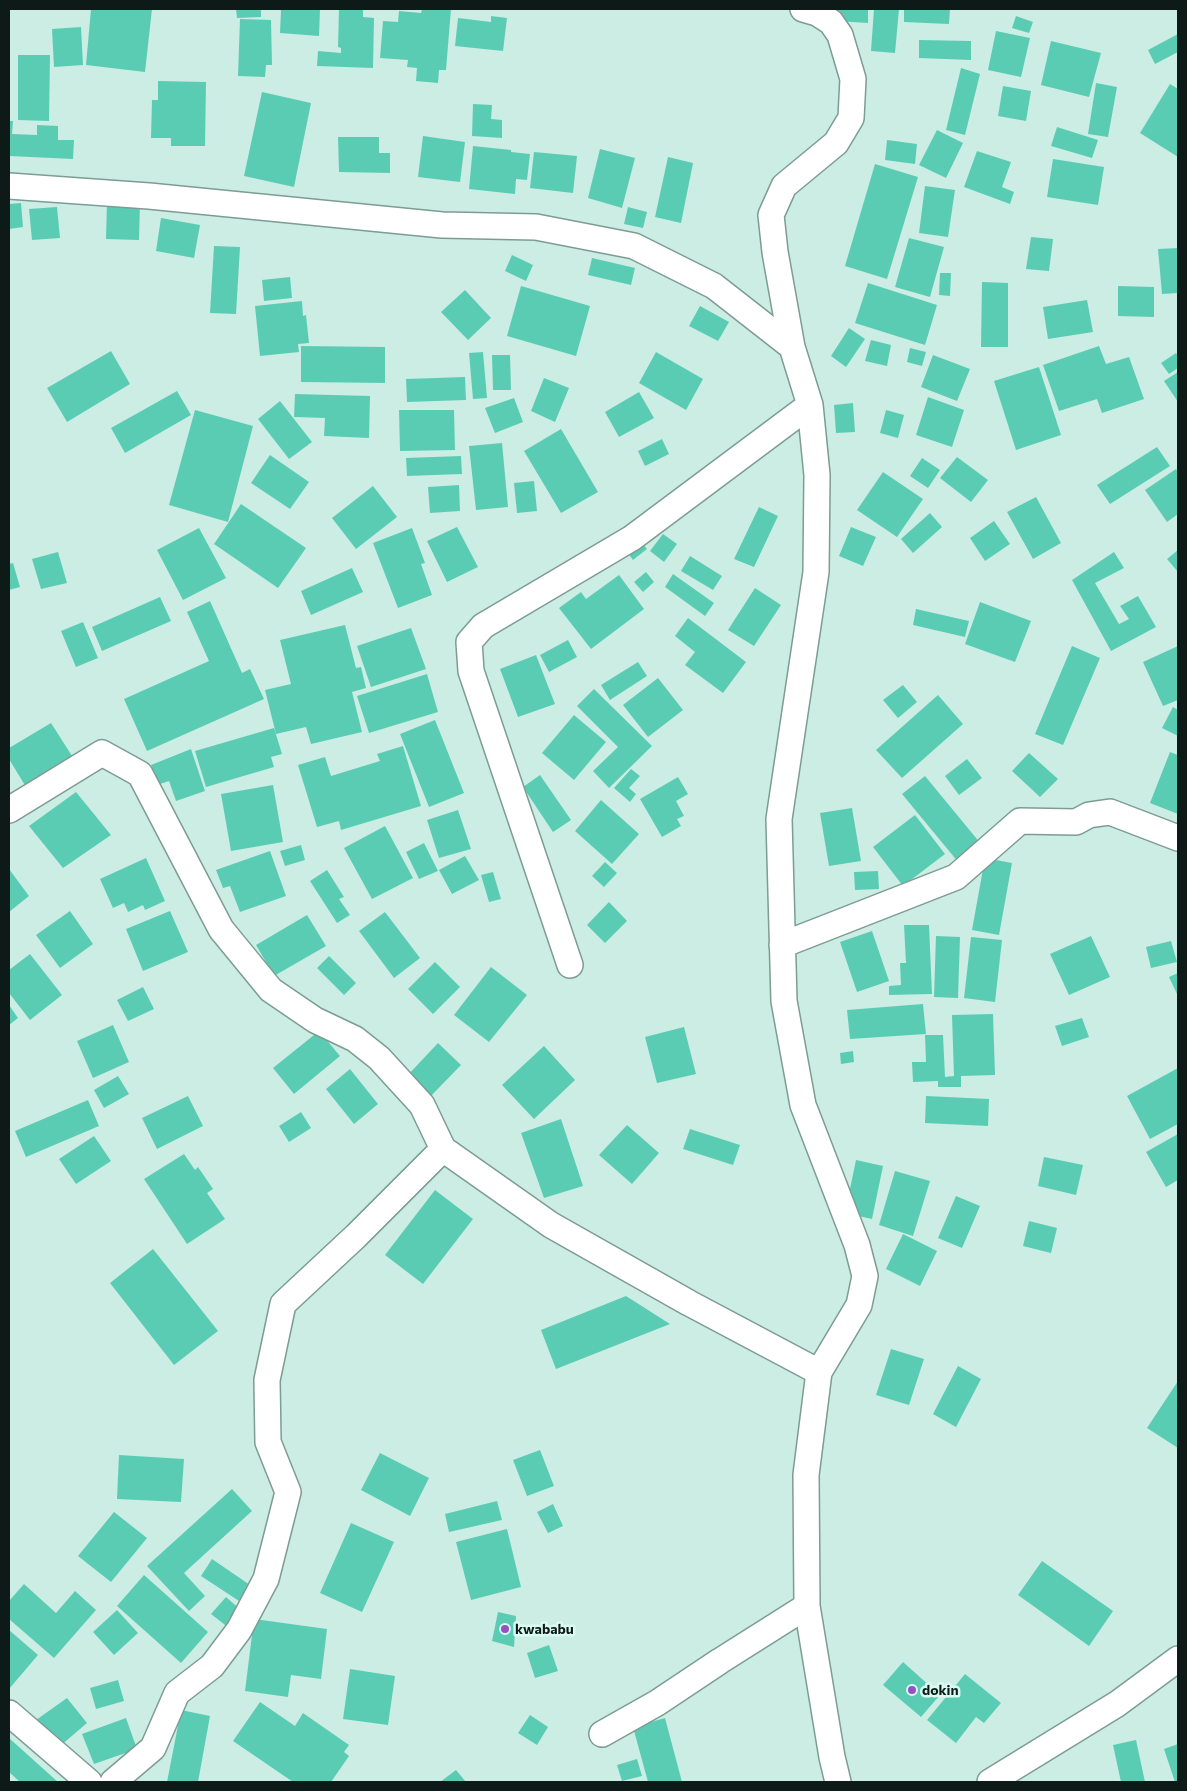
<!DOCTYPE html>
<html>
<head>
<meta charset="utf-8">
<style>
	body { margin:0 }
	#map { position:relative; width:1187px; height:1791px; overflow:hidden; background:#ccede4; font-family:Commissioner,sans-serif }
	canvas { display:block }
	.frame { position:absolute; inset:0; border:10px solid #0e1a17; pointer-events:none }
</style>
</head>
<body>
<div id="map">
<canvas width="1187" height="1791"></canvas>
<div class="frame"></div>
</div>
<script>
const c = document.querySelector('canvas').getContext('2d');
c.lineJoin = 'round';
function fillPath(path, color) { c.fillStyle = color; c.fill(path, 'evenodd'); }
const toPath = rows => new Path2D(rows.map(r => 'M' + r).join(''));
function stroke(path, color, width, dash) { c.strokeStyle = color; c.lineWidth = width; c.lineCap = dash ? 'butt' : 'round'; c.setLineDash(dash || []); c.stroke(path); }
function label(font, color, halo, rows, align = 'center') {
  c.font = font + ' Commissioner,sans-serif'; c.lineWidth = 5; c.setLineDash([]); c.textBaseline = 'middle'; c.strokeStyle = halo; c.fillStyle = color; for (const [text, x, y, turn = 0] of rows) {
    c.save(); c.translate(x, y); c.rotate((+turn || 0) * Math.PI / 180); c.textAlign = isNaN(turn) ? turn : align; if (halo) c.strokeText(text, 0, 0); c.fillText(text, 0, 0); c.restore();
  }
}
const building = toPath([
	[91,9,152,9,145,72,86,65],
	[236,9,261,9,261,17,237,18],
	[281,9,320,9,319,36,280,33],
	[339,9,363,9,363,17,374,18,373,68,317,66,318,51,341,53,341,48,338,47],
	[422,9,451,9,446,70,439,70,438,83,416,81,417,68,407,67,408,60,380,58,383,21,398,22,399,11,421,13],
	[838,9,868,9,868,23,837,21],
	[874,9,899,9,895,53,871,51],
	[904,9,950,9,949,24,904,22],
	[491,16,507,18,503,51,455,46,458,18,491,22],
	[1016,16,1033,22,1029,33,1012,28],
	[240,19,271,20,272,65,266,65,265,77,238,76],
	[81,27,83,65,54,67,52,29],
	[996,31,1030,38,1021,77,988,70],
	[1178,34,1178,52,1155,64,1148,50],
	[919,40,971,41,971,60,919,58],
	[1051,41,1101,53,1089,97,1041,85],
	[18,55,50,55,49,121,18,120],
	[961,68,980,74,965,135,946,130],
	[158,81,206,82,205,146,171,146,171,138,151,138,152,100,158,100],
	[1096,83,1117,87,1108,137,1088,134],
	[1170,84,1178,89,1178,157,1140,133],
	[1003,86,1031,91,1026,121,998,116],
	[262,92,311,103,294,187,244,176],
	[473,104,492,105,491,119,502,120,502,138,472,136],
	[9,121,13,121,12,134,37,135,37,125,58,126,58,140,74,140,73,159,9,156],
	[1057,127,1098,140,1092,158,1051,146],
	[937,130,963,143,946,178,919,165],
	[423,136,465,142,460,182,418,177],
	[338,137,379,137,379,153,390,153,390,173,339,172],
	[887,140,917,144,915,164,885,160],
	[473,146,511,150,511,152,530,154,527,180,516,179,515,194,469,189],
	[600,149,635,158,622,208,588,198],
	[977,151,1011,162,1002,187,1014,192,1010,204,964,187],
	[534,152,577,156,573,193,530,188],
	[668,157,693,163,681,223,655,217],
	[1053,159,1104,167,1098,205,1047,197],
	[875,164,918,177,887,279,845,266],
	[925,186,955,190,948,237,919,233],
	[107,202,140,203,139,240,106,239],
	[21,203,23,227,9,229,9,204],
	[57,207,60,238,32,240,29,209],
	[628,207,647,212,643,228,624,224],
	[161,218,200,225,194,258,156,251],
	[1031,237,1053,239,1049,271,1026,269],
	[909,238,944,247,930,297,895,287],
	[214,246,240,247,236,314,210,313],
	[1178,248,1178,293,1162,294,1158,249],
	[512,255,533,265,526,281,505,271],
	[592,258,635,268,631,285,588,275],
	[940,273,951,273,950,296,939,295],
	[290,277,292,298,264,301,262,280],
	[982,282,1008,283,1008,347,981,347],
	[868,283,937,305,925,345,855,323],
	[521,286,590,306,576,356,507,336],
	[1118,286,1154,287,1154,317,1118,316],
	[465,290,491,318,468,340,441,312],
	[1087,300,1093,332,1048,339,1043,307],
	[302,301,303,316,306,315,309,343,298,344,299,352,260,356,255,306],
	[700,306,729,322,718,341,689,326],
	[849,328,865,339,846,367,831,356],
	[871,340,891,345,887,366,865,361],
	[301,346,385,347,385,383,301,382],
	[1099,346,1106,364,1129,357,1144,399,1102,413,1097,399,1059,411,1043,365],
	[910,348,926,352,922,366,907,362],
	[111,351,130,384,67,422,47,388],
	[483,352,487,398,473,399,469,353],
	[656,352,703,379,686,410,639,383],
	[1176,353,1178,356,1178,368,1169,374,1161,363],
	[492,355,510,355,511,390,493,390],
	[933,355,970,369,957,401,921,387],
	[1039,367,1061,435,1016,450,994,381],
	[1178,372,1178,402,1164,381],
	[465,377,466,400,407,402,406,379],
	[544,378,569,388,555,422,531,411],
	[177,391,191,415,125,453,111,428],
	[639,392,654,418,619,437,605,412],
	[295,394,370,396,369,438,324,436,325,418,294,417],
	[928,397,964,410,952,447,916,435],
	[514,398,523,422,495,433,485,408],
	[280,401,312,442,289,459,258,419],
	[853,403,855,432,836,433,834,405],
	[195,410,253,426,228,522,169,505],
	[399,410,454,410,455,450,400,451],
	[886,410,904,415,898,438,880,433],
	[561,429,598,492,561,513,524,451],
	[662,439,669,454,645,466,638,451],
	[502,443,508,507,476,510,469,446],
	[1157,447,1170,466,1110,504,1097,485],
	[270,455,309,482,290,509,251,483],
	[461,456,462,474,407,476,406,458],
	[957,457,988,480,971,502,940,478],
	[922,458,940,470,928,488,910,476],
	[1176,469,1178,472,1178,514,1167,522,1145,490],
	[883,472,923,499,897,537,857,510],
	[534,481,537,511,517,513,514,483],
	[459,485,460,511,430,513,428,487],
	[373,486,397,517,356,549,332,518],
	[1036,497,1061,543,1033,559,1007,512],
	[241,504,306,548,278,588,214,544],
	[759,507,778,516,754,567,734,559],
	[930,513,942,527,913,553,901,539],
	[994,521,1010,544,985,561,970,538],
	[457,527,478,567,447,582,427,541],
	[851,527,876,537,863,566,839,556],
	[199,528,226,578,183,600,157,550],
	[412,528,425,563,421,564,432,595,398,608,373,543],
	[663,534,677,544,664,562,650,551],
	[638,538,647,549,633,560,624,548],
	[1178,550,1178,572,1167,559],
	[58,552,67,583,41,589,32,559],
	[1114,552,1124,568,1095,583,1119,624,1129,619,1120,606,1138,596,1156,627,1111,651,1072,580],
	[690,556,722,576,713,590,681,571],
	[13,563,20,587,9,590,9,564],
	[352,568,363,592,311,615,301,591],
	[646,572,654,582,643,592,634,582],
	[673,574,714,603,705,616,665,587],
	[619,575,644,609,591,649,559,608,581,592,586,599],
	[755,588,781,605,754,646,728,630],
	[160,597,171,621,102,651,92,627],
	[210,601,242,673,250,669,264,699,147,751,124,699,209,661,187,612],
	[980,602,1031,621,1015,662,965,644],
	[916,609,969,621,965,637,913,625],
	[688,618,746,662,723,693,685,665,695,652,675,636],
	[83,622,98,658,76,667,61,631],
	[345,625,356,668,361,667,366,688,352,692,362,732,311,744,306,727,276,734,265,690,291,684,280,640],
	[411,628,426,669,371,687,357,646],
	[568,640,577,657,549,672,540,655],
	[1072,646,1100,658,1063,745,1035,734],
	[1178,646,1178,700,1163,706,1143,662],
	[536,655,555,704,518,717,500,669],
	[638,662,647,676,610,700,601,685],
	[427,674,438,712,369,733,357,696],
	[658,678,683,710,648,737,623,705],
	[903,685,917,702,898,718,883,700],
	[594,689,652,746,609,788,593,771,618,747,577,706],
	[938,695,963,724,902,778,876,750],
	[1173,707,1178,710,1178,736,1162,728],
	[574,715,606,742,574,780,542,753],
	[435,720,464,793,429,807,400,734],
	[51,723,74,759,26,787,9,759,9,748],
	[274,728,282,754,271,757,274,767,206,787,195,751],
	[403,746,421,806,341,830,339,821,317,827,298,765,325,757,331,776,380,761,377,754],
	[191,749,205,791,176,801,169,781,160,784,151,765],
	[1170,752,1178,755,1178,814,1150,803],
	[1029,753,1058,779,1040,797,1012,771],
	[967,759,982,778,959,795,945,776],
	[631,769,640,776,629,788,636,794,630,802,614,788],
	[540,775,571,820,553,832,523,787],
	[925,776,981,844,959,863,902,794],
	[678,777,688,794,676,801,684,816,677,819,681,826,662,837,640,799],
	[273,785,283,842,231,851,221,794],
	[76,792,111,835,63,868,29,826],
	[601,800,639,834,612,864,575,831],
	[852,808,861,861,829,866,820,813],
	[458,810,471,849,439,858,427,820],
	[915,815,945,854,903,886,873,847],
	[385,826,413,878,372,899,344,848],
	[424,843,438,871,419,879,406,852],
	[301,845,305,860,285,866,280,851],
	[270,851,286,896,240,912,230,886,223,888,216,870],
	[465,856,479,880,452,894,439,870],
	[146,858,165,901,145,910,143,905,128,912,124,903,113,908,100,879],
	[985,858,1012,863,999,935,972,930],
	[605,862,617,873,604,887,592,876],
	[9,869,29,896,9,912],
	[327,870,344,897,339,899,350,915,337,923,310,881],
	[878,871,879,889,855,890,854,872],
	[493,872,501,899,489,902,481,875],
	[609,902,627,921,605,943,587,925],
	[70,911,93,944,60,968,36,935],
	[170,911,188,952,143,971,126,929],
	[385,912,420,958,394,978,359,931],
	[307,915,326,946,274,976,256,945],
	[904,925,929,925,932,994,889,995,889,986,901,985,900,963,906,963],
	[872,931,889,981,857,992,840,942],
	[936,936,960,937,958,998,934,997],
	[1091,936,1110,977,1069,995,1050,954],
	[971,937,1002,940,995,1002,964,998],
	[1171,941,1177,962,1151,968,1146,947],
	[30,954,62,995,30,1020,9,993,9,970],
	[329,956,356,983,344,995,317,968],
	[435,962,460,987,433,1014,408,989],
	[491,967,527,995,489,1042,454,1015],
	[1178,973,1178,993,1177,994,1169,977],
	[143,987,154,1009,128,1021,117,1000],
	[923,1004,926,1034,850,1039,847,1010],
	[9,1005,18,1018,9,1025],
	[993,1014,995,1075,961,1076,961,1087,938,1087,938,1081,913,1082,912,1062,926,1062,925,1035,943,1035,945,1077,954,1076,952,1015],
	[1082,1018,1089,1037,1062,1046,1055,1026],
	[113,1025,129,1062,93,1078,77,1041],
	[684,1027,696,1074,657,1083,645,1037],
	[319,1031,340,1056,294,1094,273,1068],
	[438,1043,461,1065,428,1099,406,1077],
	[544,1046,575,1080,534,1119,502,1085],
	[853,1051,854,1062,841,1064,840,1053],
	[1178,1068,1178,1124,1150,1139,1127,1096],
	[350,1069,378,1104,354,1124,326,1089],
	[118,1076,129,1094,104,1108,94,1090],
	[188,1096,203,1126,157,1149,142,1118],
	[926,1096,989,1099,988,1126,925,1123],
	[88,1100,99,1126,26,1157,15,1131],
	[301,1112,311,1128,289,1142,279,1126],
	[561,1119,583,1186,544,1198,521,1133],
	[627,1125,659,1153,632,1184,599,1155],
	[690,1129,740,1145,733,1165,683,1149],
	[1178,1134,1178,1180,1166,1187,1146,1152],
	[94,1136,111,1161,76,1184,59,1159],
	[184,1154,195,1170,198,1167,213,1189,207,1193,225,1219,187,1244,144,1179],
	[1044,1157,1083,1165,1076,1195,1038,1186],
	[856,1160,883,1166,872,1219,845,1213],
	[895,1171,930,1181,913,1236,879,1225],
	[435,1190,473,1219,423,1284,385,1255],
	[956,1196,980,1206,962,1248,938,1238],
	[1029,1221,1057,1228,1051,1253,1023,1246],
	[903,1234,937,1251,920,1286,886,1269],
	[153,1249,218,1331,174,1365,110,1283],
	[626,1296,670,1324,556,1369,541,1330],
	[891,1349,924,1359,909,1405,876,1395],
	[958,1366,981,1379,956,1427,933,1414],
	[1178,1381,1178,1448,1147,1428],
	[540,1450,554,1486,527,1496,513,1460],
	[380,1453,429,1478,410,1516,361,1490],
	[119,1455,184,1459,181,1502,117,1499],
	[232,1489,252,1511,184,1573,205,1596,189,1611,147,1566],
	[497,1501,502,1520,449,1532,445,1514],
	[553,1504,563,1526,548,1533,537,1512],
	[114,1512,147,1538,111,1582,78,1556],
	[351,1523,394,1542,362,1612,320,1593],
	[507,1529,521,1587,471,1600,456,1542],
	[212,1559,250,1585,239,1601,201,1576],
	[1042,1561,1113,1611,1089,1646,1018,1595],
	[144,1575,208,1632,181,1663,117,1606],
	[24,1584,56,1613,75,1591,96,1610,54,1658,9,1619,9,1601],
	[226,1597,243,1612,229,1628,211,1614],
	[117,1610,138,1633,114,1655,93,1632],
	[498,1612,516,1616,514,1647,492,1641],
	[254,1619,327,1629,321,1679,291,1675,288,1697,245,1691],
	[9,1630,38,1655,9,1689],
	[549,1645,558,1671,535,1678,527,1653],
	[903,1662,940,1695,921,1717,883,1685],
	[350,1669,395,1676,388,1725,343,1719],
	[965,1674,1001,1703,984,1723,976,1717,956,1743,927,1720],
	[118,1680,124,1701,96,1709,90,1688],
	[67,1698,87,1723,59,1747,36,1720],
	[260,1702,295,1726,303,1713,349,1745,344,1752,349,1756,331,1782,293,1782,233,1741],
	[181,1710,210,1716,198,1782,167,1782],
	[530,1715,548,1727,537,1745,518,1733],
	[126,1718,137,1749,94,1764,82,1734],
	[665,1718,682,1782,648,1782,633,1727],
	[9,1738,58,1782,20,1782,9,1772],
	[1136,1740,1145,1782,1121,1782,1113,1745],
	[1178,1744,1178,1782,1175,1782,1164,1749],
	[637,1759,642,1776,622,1781,617,1765],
	[456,1770,466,1782,440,1782]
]);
const minor = toPath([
	[803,9,817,13,831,22,840,35,853,79,851,118,836,143,784,186,771,215,775,252,792,347,810,405,817,475,816,572,779,819,784,1001,803,1105,857,1245,865,1276,859,1305,819,1372,806,1475,807,1606,832,1757,838,1782],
	[9,186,149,196,442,225,536,227,634,246,714,286,792,347],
	[9,810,102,753,140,774,221,929,271,990,315,1020,355,1039,379,1058,422,1105,443,1149,551,1225,689,1303,819,1372],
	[782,945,956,877,1020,821,1076,822,1089,815,1110,812,1178,838],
	[570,965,471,671,469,642,483,626,632,538,810,405],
	[9,1713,89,1782],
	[602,1734,657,1703,720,1661,807,1606],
	[113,1782,153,1748,177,1693,212,1666,239,1630,266,1579,288,1492,268,1442,267,1380,283,1304,356,1236,443,1149],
	[990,1782,1117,1704,1178,1659]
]);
const markers = [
	[505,1629,5,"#9650c4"],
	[912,1690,5,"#9650c4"]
];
const poiNames = [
	["kwababu",515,1629],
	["dokin",922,1690]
];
fillPath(building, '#5bccb4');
stroke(minor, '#7d9c93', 28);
stroke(minor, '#fff', 25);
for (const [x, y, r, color] of markers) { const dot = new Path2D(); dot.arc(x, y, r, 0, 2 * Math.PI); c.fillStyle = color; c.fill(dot); stroke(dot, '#d9fbf1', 2); }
label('bold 14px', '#0e1a17', '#d9fbf1', poiNames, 'left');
</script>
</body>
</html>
